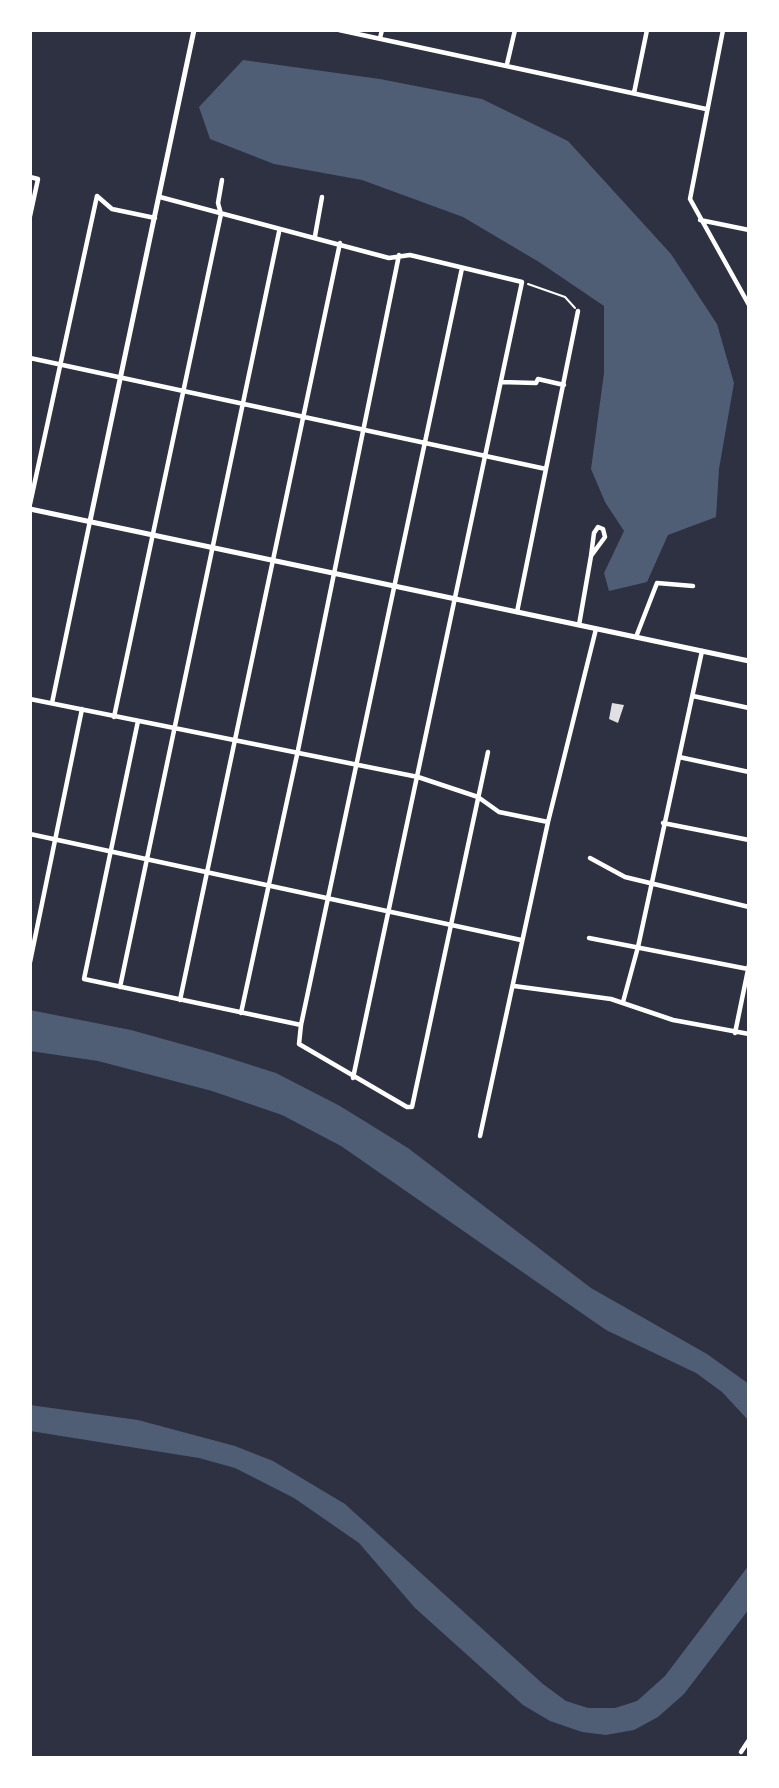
<!DOCTYPE html>
<html>
<head>
<meta charset="utf-8">
<style>
	body { margin:0 }
	#map { position:relative; width:779px; height:1788px; overflow:hidden; background:#2d3142; font-family:"PT Sans",sans-serif }
	canvas { display:block }
	.frame { position:absolute; inset:0; border:32px solid #fff; pointer-events:none }
</style>
</head>
<body>
<div id="map">
<canvas width="779" height="1788"></canvas>
<div class="frame"></div>
</div>
<script>
const c = document.querySelector('canvas').getContext('2d');
c.lineJoin = 'round';
function fillPath(path, color) { c.fillStyle = color; c.fill(path, 'evenodd'); }
const toPath = rows => new Path2D(rows.map(r => 'M' + r).join(''));
function stroke(path, color, width, dash) { c.strokeStyle = color; c.lineWidth = width; c.lineCap = dash ? 'butt' : 'round'; c.setLineDash(dash || []); c.stroke(path); }
const water = toPath([
	[243,60,380,79,482,99,568,141,671,254,717,324,734,383,719,469,716,517,668,535,647,582,609,591,604,573,624,531,605,502,591,469,604,373,604,306,539,262,463,217,362,180,274,164,210,139,199,107],
	[30,1010,131,1030,210,1052,276,1073,340,1106,408,1148,591,1288,707,1354,749,1384,749,1421,722,1392,696,1373,606,1330,341,1146,282,1115,212,1091,98,1061,30,1051],
	[30,1405,138,1420,235,1446,273,1461,345,1504,543,1684,566,1701,588,1708,615,1708,637,1701,665,1676,749,1565,749,1609,684,1694,658,1717,634,1730,606,1735,582,1732,550,1721,523,1705,415,1608,359,1543,294,1498,235,1468,199,1458,30,1431]
]);
const building = toPath([
	[612,703,624,705,618,723,609,719]
]);
const path = toPath([
	[528,284,565,297,575,308]
]);
const minor = toPath([
	[339,30,706,109],
	[723,30,690,199,749,305],
	[380,38,382,30],
	[507,64,515,30],
	[634,93,647,30],
	[30,177,38,179,30,216],
	[160,197,389,258,410,255,522,282,353,1078],
	[700,220,749,230],
	[315,236,322,197],
	[30,358,546,469],
	[501,382,536,383,538,379,564,385],
	[30,504,97,196,112,209,155,218],
	[517,612,578,311],
	[579,625,591,556,605,537,603,529,598,527,594,533,591,556],
	[636,637,657,583,693,586],
	[693,696,749,708],
	[30,699,418,777,478,797,499,812,548,822],
	[52,703,90,521],
	[114,717,221,214,218,203,222,180],
	[138,721,84,979,301,1025,299,1044,407,1107,412,1107,488,752],
	[679,757,749,772],
	[663,823,749,840],
	[30,834,521,940],
	[590,858,625,877,749,907],
	[589,938,748,969],
	[30,962,82,709],
	[514,986,611,999,673,1020,749,1034],
	[120,987,279,232],
	[180,1000,340,243],
	[623,1002,638,947,702,651],
	[241,1013,297,755,399,255],
	[301,1025,462,268],
	[735,1033,749,965],
	[480,1136,548,822,596,629],
	[741,1752,749,1740]
]);
const tertiary = toPath([
	[30,509,749,661],
	[90,521,194,30]
]);
fillPath(water, '#4f5d75');
fillPath(building, '#e0e0e3');
stroke(path, '#fff', 2);
stroke(minor, '#fff', 4.5);
stroke(tertiary, '#fff', 5);
</script>
</body>
</html>
